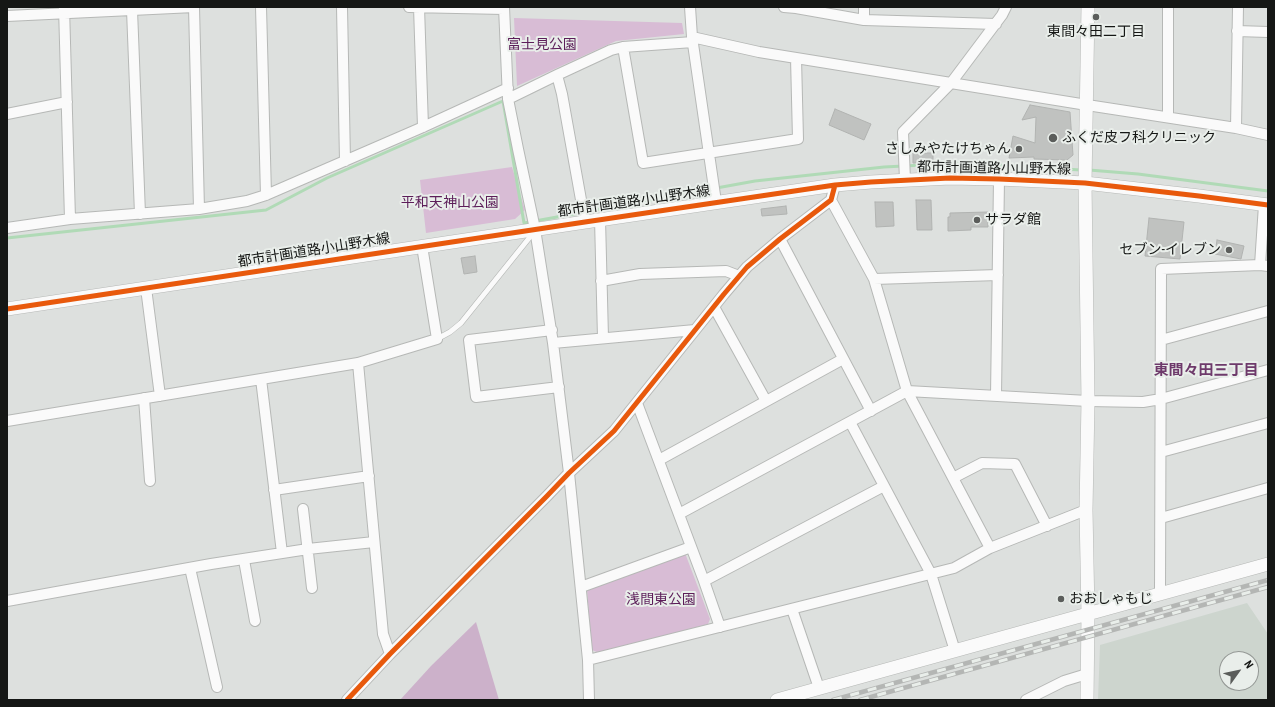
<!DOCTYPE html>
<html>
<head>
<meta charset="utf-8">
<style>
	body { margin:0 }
	#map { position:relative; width:1275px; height:707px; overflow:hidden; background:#dde0de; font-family:"Roboto Condensed",sans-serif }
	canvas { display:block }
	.frame { position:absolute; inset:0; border:8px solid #151715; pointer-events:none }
	.north { position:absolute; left:1219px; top:651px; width:40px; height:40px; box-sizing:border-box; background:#e9eeea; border:1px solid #949895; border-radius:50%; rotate:57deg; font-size:11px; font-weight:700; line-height:16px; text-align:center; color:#151715 }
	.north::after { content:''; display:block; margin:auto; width:14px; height:18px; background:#5b5d5b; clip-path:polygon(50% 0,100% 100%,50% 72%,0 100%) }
</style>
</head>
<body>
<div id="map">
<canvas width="1275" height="707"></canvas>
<div class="frame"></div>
<div class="north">N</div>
</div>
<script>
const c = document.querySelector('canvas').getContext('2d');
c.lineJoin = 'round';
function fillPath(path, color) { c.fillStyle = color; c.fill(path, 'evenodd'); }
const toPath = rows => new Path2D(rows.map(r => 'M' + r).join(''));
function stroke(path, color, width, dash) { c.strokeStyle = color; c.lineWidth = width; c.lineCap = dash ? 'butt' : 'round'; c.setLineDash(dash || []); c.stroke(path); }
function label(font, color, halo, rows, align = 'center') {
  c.font = font + ' "Roboto Condensed","Noto Sans JP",sans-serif'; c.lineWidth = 4; c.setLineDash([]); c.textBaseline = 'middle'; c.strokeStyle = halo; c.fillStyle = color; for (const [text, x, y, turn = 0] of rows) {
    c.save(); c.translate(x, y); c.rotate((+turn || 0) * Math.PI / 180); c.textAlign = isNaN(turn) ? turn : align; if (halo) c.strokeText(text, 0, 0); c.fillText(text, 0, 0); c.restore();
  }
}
const built = toPath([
	[1247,603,1268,634,1268,700,1098,700,1100,645],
	[1227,659,1251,659,1251,683,1227,683]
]);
const green = toPath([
	[514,18,682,23,684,34,616,41,517,86],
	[512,167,525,210,515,219,426,233,420,180],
	[685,553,710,619,708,624,599,653,592,650,587,590]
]);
const forest = toPath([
	[476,622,499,700,400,700,431,666]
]);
const stream = toPath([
	[1089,170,1138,174,1268,191],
	[7,238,266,210,327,178,503,101,524,223,755,181,884,167,963,163,1081,170]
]);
const building = toPath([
	[1030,105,1070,112,1073,155,1067,160,1034,159,1034,157,1009,158,1013,136,1035,143,1036,117,1022,120,1030,105],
	[835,109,871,124,864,140,829,125,835,109],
	[913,153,933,153,933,163,913,163,913,153],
	[916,200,931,200,932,230,917,230,916,200],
	[875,202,893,202,894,226,876,227,875,202],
	[786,206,787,214,762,216,761,209,786,206],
	[988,212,988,227,971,227,971,230,948,231,948,217,950,217,950,213,988,212],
	[1149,218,1184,222,1180,259,1145,256,1149,218],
	[1217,240,1244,246,1241,259,1215,254,1217,240],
	[475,256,477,272,464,274,461,258,475,256]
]);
const service = toPath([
	[437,339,450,332,461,323,534,232]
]);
const minor = toPath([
	[64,7,70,219],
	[194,7,199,209],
	[261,7,266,195],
	[342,7,345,161],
	[409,7,504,9],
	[419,7,423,127],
	[504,7,508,99,518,149,535,229,553,343,569,473,588,660,589,700],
	[690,7,692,37,716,202],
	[784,7,796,8,864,20,996,24],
	[132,10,140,214],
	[7,16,194,7],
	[864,20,864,7],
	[1237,31,1268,32],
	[692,37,759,52,1087,105,1236,128,1268,135],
	[623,47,643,163,798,139,796,58],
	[557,75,562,94,585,222],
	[508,99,557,75,611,50,623,47,693,42],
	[7,114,67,102],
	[1168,117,1168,7],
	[1236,128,1238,7],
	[905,180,903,132,951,83,1002,15,1006,7],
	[831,200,874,279,907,391,990,548],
	[600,219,603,338],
	[7,228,70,219,199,209,247,201,266,195,423,127,508,88],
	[780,239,871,411],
	[1260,265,1264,205],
	[874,279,998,275],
	[601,281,640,274,726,271,739,276],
	[146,288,160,396],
	[714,307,766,401],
	[552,330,469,340,476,397,559,387],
	[1161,340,1268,311],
	[553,343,695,330],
	[358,363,383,634,390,654],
	[261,379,282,553],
	[996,396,999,179],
	[144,398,150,481],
	[637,403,704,581,720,627],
	[7,421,358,363,437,339,422,246],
	[850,422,931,574,955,651],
	[1161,452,1268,423],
	[659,460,843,359],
	[953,478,982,463,1015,464,1047,526],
	[274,490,369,476],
	[303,509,312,588],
	[679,514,907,391,1088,401,1143,402,1161,399,1268,370],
	[1161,518,1268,488],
	[244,560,255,621],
	[190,568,217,687],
	[704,581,884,486],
	[581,587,691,547],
	[1160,594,1161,269,1260,265,1268,266],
	[7,601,211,564,308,549,374,542],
	[792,609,819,688],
	[588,660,954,568,990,548,1086,510],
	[347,700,390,654,547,496,569,473,614,431,724,294,747,267,780,239,831,200,835,185],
	[1026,700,1064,681,1087,674]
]);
const tertiary = toPath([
	[7,309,585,222,835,185,871,182,950,178,999,179,1085,183,1199,196,1268,205],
	[777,700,1268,564],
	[1087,700,1088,614,1086,510,1088,401,1085,183,1088,7]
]);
const rail = toPath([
	[833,700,1268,580],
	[860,700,1268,587]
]);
const cycleway = toPath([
	[7,309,585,222,835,185,871,182,950,178,999,179,1085,183,1199,196,1268,205],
	[347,700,390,654,547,496,569,473,614,431,724,294,747,267,780,239,831,200,835,185]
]);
const markers = [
	[1096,17,4,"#5b5d5b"],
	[1053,138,5,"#5b5d5b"],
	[1019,149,4,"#5b5d5b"],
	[977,220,4,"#5b5d5b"],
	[1229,250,4,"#5b5d5b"],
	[1061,599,4,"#5b5d5b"]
];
const poiNames = [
	["東間々田二丁目",1096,32,"center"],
	["ふくだ皮フ科クリニック",1062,138],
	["さしみやたけちゃん",1011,149,"right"],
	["サラダ館",985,220],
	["セブン-イレブン",1221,250,"right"],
	["おおしゃもじ",1069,599]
];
const parkNames = [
	["富士見公園",542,45],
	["平和天神山公園",450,203],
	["浅間東公園",661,600]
];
const streetNames = [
	["都市計画道路小山野木線",994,169,1],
	["都市計画道路小山野木線",634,202,-8],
	["都市計画道路小山野木線",314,251,-9]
];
const neighbourhoodNames = [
	["東間々田三丁目",1206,371]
];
fillPath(built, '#cdd5ce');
fillPath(green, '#d8bcd5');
fillPath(forest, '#ccb1ca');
stroke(stream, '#b0dab6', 3);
fillPath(building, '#c0c2c0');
stroke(building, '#b1b3b1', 1);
stroke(service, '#b6b8b6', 6);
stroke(minor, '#b6b8b6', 12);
stroke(tertiary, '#b6b8b6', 14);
stroke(service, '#fafafa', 5);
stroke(minor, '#fafafa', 10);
stroke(tertiary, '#fafafa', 13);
stroke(rail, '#b4b6b4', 4.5);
stroke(rail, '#e9eeea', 3, [9]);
stroke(cycleway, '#e8590c', 5);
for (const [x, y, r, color] of markers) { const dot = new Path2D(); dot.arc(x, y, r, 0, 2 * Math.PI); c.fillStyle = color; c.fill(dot); stroke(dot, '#e9eeea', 1.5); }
label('14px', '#151715', '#e9eeea', poiNames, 'left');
label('14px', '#5c1d59', '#e9eeea', parkNames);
label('14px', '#151715', '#e9eeea', streetNames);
label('bold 15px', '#6e3a6b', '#e9eeea', neighbourhoodNames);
</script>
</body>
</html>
